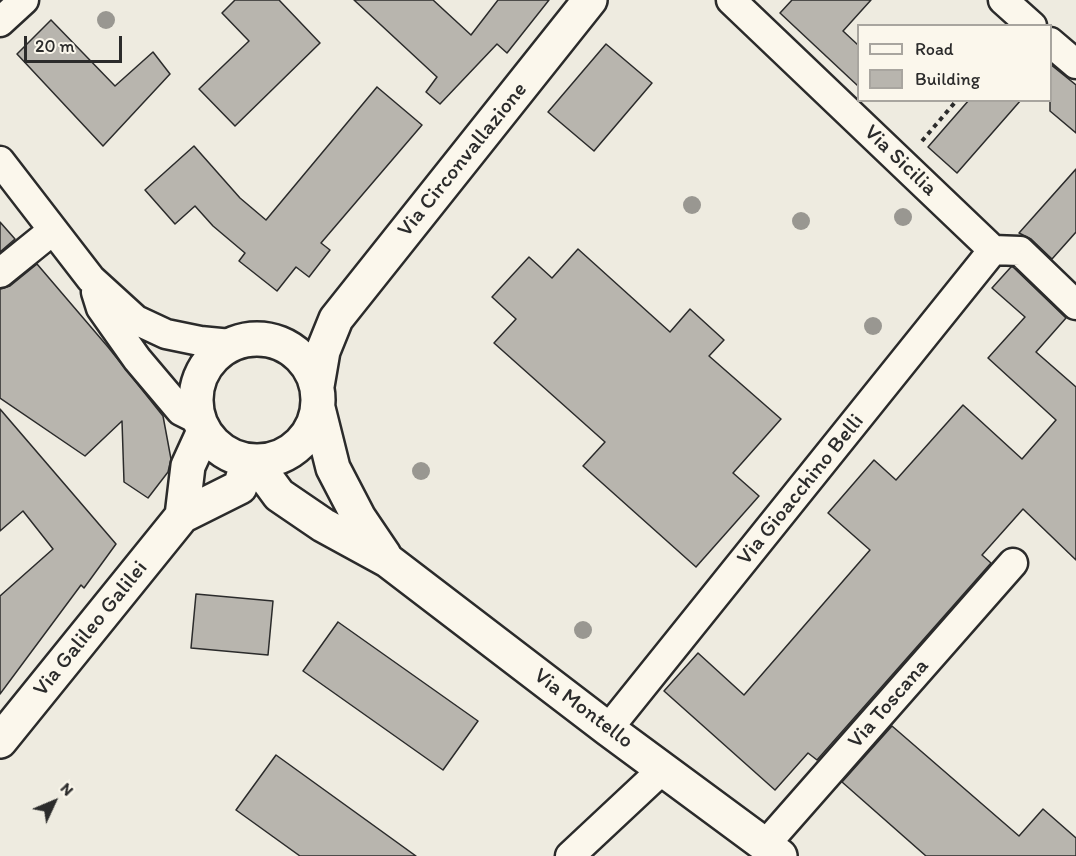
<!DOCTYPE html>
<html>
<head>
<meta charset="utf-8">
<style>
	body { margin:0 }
	#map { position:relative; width:1076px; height:856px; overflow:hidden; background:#eeebe0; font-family:Itim,sans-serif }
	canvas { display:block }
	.legend { position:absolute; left:857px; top:24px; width:195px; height:78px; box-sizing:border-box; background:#fbf7ec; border:2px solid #a8a59f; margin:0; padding:8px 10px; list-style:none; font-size:18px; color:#2b2b2b }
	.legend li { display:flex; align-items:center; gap:12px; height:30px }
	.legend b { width:30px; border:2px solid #a8a59f }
	.north { position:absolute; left:24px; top:772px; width:60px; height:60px; -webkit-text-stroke:4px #fbf7ec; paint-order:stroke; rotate:46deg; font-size:16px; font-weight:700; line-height:24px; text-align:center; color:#2b2b2b }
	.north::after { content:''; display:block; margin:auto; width:21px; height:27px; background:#2b2b2b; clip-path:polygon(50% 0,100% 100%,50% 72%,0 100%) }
	.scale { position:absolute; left:24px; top:36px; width:98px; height:27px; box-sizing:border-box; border:3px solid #2b2b2b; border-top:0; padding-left:8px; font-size:18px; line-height:21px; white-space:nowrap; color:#2b2b2b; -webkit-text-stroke:4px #fbf7ec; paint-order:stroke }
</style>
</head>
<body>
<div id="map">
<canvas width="1076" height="856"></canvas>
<ul class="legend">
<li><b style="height:8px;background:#fbf7ec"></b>Road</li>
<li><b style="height:16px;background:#b8b5ae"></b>Building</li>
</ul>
<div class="north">N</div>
<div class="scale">20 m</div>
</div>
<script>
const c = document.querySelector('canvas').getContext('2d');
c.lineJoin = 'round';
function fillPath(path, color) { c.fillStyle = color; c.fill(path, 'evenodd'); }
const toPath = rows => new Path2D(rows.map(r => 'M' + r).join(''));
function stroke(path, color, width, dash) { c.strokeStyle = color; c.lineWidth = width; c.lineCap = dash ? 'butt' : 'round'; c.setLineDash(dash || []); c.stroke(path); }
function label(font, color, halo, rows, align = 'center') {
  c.font = font + ' Itim,sans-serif'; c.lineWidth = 6; c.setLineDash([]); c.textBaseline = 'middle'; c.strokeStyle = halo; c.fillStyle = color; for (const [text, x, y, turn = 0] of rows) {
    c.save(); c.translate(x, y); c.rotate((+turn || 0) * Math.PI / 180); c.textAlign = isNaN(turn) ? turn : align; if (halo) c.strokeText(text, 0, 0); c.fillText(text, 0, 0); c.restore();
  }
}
const building = toPath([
	[235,0,279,0,320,43,235,126,199,89,249,41,222,13,235,0],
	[354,0,433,0,471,35,498,0,549,0,507,53,497,44,440,104,426,92,437,77,354,0],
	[792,0,871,0,843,31,858,45,858,86,780,13,792,0],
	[51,20,115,86,153,52,170,74,103,146,17,54,51,20],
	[606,44,652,83,594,151,548,112,606,44],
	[1050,64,1076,85,1076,133,1050,111,1050,64],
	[377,87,422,125,321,243,330,250,309,277,296,267,277,291,239,261,245,253,213,226,195,206,175,224,145,190,194,146,240,198,266,220,377,87],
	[969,100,1021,100,957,173,928,147,969,100],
	[1076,169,1076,232,1052,259,1031,239,1019,233,1076,169],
	[0,222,15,239,0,252,0,222],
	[578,249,670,332,690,309,724,340,709,356,781,419,733,473,759,496,696,567,583,466,605,442,494,343,516,319,492,297,529,257,552,278,578,249],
	[37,264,108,347,163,416,171,459,168,472,148,498,124,482,122,421,85,456,0,398,0,289,10,286,37,264],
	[1011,267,1013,267,1066,318,1036,352,1076,387,1076,560,1023,509,982,555,991,563,817,760,808,753,775,790,664,691,698,653,744,695,870,550,828,513,874,460,896,480,963,405,1022,459,1056,420,988,358,1025,317,992,288,1011,267],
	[0,409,116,544,84,588,81,585,0,694,0,596,53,549,23,511,0,531,0,409],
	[196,594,273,601,268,655,191,648,196,594],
	[338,622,478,721,443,770,303,671,338,622],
	[892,726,1019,836,1043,809,1076,838,1076,856,926,856,842,782,892,726],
	[276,755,416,856,300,856,236,810,276,755]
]);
const path = toPath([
	[922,141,957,100]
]);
const street = toPath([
	[731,0,993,250,1020,251,1076,305],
	[1003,0,1032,26],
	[0,22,24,0],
	[1050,42,1076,64],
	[0,161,91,279,136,320,166,334,200,341,231,344],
	[0,273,52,231],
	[96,292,101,308,137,359,181,411,199,420],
	[608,729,993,250],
	[765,845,1013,563],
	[570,856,663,769]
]);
const secondary = toPath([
	'196 400a61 61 0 1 1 122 0a61 61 0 1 1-122 0Z',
	[317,386,323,351,336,319,590,0],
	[318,408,333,468,359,518,384,555],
	[254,461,279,495,323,525,387,560,608,729,780,856],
	[182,516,188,466,204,431],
	[0,741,182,516,240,487,248,461]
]);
const trees = [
	[106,20],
	[692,205],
	[903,217],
	[801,221],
	[873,326],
	[421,471],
	[583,630]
];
const streetNames = [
	["Via Circonvallazione",463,160,-51],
	["Via Sicilia",900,161,44],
	["Via Gioacchino Belli",801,490,-51],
	["Via Galileo Galilei",91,629,-51],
	["Via Toscana",889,704,-49],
	["Via Montello",583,709,37]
];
fillPath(building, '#b8b5ae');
stroke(building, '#2b2b2b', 1.5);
stroke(street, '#2b2b2b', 33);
stroke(secondary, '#2b2b2b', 38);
stroke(path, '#2b2b2b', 4, [4.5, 4.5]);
stroke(street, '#fbf7ec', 28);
stroke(secondary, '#fbf7ec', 33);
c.fillStyle = '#999791';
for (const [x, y] of trees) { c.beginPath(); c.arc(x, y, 9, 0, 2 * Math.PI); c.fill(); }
label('22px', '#2b2b2b', '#fbf7ec', streetNames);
</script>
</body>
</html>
